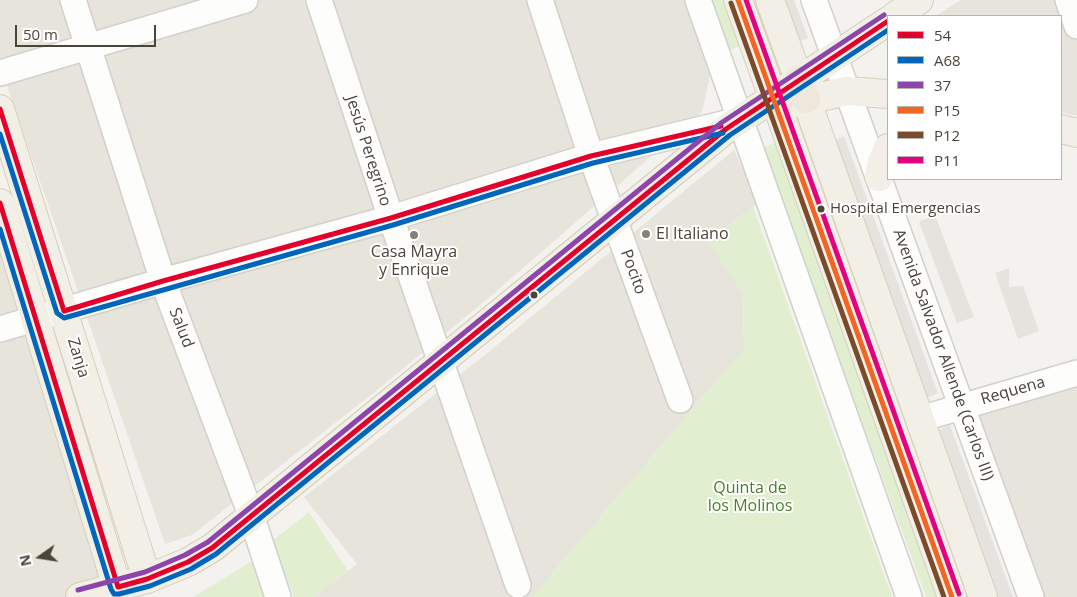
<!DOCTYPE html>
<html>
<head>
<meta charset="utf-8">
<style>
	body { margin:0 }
	#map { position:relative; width:1077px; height:597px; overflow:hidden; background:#f4f2ee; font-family:"Open Sans",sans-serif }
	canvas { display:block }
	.legend { position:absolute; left:887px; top:15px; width:175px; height:165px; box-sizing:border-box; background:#fff; border:1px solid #b7b4b0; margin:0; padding:6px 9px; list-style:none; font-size:15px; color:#4b4439 }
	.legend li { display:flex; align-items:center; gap:10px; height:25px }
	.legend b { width:25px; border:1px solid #b7b4b0 }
	.north { position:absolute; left:15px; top:532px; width:50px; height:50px; -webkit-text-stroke:4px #fff; paint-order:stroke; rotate:257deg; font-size:14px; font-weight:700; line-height:20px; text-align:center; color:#4b4439 }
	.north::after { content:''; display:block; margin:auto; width:18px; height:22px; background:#4b4439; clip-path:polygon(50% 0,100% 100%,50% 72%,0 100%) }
	.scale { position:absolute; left:15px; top:25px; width:141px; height:22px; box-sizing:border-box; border:2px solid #4b4439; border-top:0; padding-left:6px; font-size:15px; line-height:18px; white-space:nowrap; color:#4b4439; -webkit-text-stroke:4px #fff; paint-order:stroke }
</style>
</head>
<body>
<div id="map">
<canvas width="1077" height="597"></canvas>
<ul class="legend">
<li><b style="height:6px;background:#e4002b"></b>54</li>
<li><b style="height:6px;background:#0065bd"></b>A68</li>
<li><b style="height:6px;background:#8e44ad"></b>37</li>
<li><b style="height:6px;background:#f26522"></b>P15</li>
<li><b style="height:6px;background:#7a4b2a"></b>P12</li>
<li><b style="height:6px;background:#e5007d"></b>P11</li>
</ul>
<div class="north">N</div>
<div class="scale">50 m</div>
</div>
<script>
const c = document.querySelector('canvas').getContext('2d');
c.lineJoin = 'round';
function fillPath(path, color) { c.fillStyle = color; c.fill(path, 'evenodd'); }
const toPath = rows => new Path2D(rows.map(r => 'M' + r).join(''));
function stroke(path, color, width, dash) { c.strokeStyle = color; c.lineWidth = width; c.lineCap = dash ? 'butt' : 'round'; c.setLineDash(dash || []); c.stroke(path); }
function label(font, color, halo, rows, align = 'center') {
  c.font = font + ' "Open Sans",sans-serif'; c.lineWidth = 4; c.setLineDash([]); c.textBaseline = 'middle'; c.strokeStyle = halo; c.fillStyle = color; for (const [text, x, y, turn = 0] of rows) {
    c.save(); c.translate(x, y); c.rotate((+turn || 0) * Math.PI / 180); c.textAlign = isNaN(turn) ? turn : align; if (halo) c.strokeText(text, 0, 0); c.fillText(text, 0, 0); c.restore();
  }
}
const residential = toPath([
	[0,0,684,0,710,76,702,112,491,296,376,391,192,535,165,544,0,65],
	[961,0,1077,0,1077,116,1061,112,1061,16,935,16],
	[734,150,758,203,708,241,743,293,744,349,532,597,314,597,357,564,304,497,486,354],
	[0,203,118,587,80,597,0,597],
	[1077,383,1077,597,1038,597,973,414]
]);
const green = toPath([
	[708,0,725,0,742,46,726,51],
	[796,114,973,597,964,597,788,117],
	[777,142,943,597,926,597,762,148],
	[753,207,892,597,532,597,744,349,743,293,708,241],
	[309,512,348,571,314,597,294,597,272,541],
	[259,557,272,597,193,597]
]);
const parking = toPath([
	[779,0,794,0,808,38,794,43],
	[844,136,938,393,925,399,831,142],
	[935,215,974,317,957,323,919,222],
	[1009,268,1009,287,1023,286,1039,331,1018,339,995,273],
	[950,425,1013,597,997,597,937,431]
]);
const minor = toPath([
	[73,0,163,281,251,515,278,597],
	[319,0,391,218,518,585],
	[540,0,591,156,680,400],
	[698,0,909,597],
	[814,0,1031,597],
	[1068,0,1077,26],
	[0,73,245,0],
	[0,329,163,281,391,218,591,156,735,121],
	[920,419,1077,373]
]);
const major = toPath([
	[738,0,773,97],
	[770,0,799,80],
	[895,16,919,0],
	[806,99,983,597],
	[789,104,847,91,888,94],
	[778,108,952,597],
	[0,109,147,579],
	[1061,129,1077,133],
	[879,177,882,162,888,148],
	[0,203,120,597],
	[80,597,147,579,188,562,212,548,726,129,888,21]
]);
const highway = toPath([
	[799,80,806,99],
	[773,97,778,108]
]);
const bus1 = toPath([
	[0,109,64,311,163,281,391,218,591,156,721,126],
	[0,203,118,587,147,579,188,562,212,548,726,129,888,21]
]);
const bus2 = toPath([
	[0,134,57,313,64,318,393,225,593,163,723,133],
	[0,229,111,589,114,594,119,594,150,586,191,569,216,554,730,135,888,30]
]);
const bus3 = toPath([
	[78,590,145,572,185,555,208,542,721,123,884,15]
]);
const bus4 = toPath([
	[738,0,952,597]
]);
const bus5 = toPath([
	[731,3,944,597]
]);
const bus6 = toPath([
	[746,0,959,594]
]);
const markers = [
	[821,209,4.5,"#4b4439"],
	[646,234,5,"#868178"],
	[414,235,5,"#868178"],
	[534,295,4.5,"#4b4439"]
];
const busNames = [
	["Hospital Emergencias",830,209]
];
const streetNames = [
	["Jesús Peregrino",368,151,72],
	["Pocito",633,272,70],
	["Salud",181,328,69],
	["Avenida Salvador Allende (Carlos III)",943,355,70],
	["Zanja",78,358,73],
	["Requena",1013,391,-16]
];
const poiNames = [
	["El Italiano",656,234],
	["Casa Mayra",414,252,"center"],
	["y Enrique",414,270,"center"]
];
const parkNames = [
	["Quinta de",750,488],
	["los Molinos",750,506]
];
fillPath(residential, '#e7e4dc');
fillPath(green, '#e1eecf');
fillPath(parking, '#e6e3df');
stroke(minor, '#d2d0cb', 28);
stroke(major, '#d6cebb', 30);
stroke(highway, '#ccbfa9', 30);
stroke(minor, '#fdfdfc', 25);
stroke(major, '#f2efe6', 28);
stroke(highway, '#ede8db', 28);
stroke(bus1, '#e4002b', 5);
stroke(bus2, '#0065bd', 5);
stroke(bus3, '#8e44ad', 5);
stroke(bus4, '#f26522', 5);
stroke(bus5, '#7a4b2a', 5);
stroke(bus6, '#e5007d', 5);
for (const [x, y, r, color] of markers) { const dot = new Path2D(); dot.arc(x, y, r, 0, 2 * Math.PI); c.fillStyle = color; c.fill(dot); stroke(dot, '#fff', 2); }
label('15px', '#4b4439', '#fff', busNames, 'left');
label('16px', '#4b4439', '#fff', streetNames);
label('16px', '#4b4439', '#fff', poiNames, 'left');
label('16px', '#4a7f2a', '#fff', parkNames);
</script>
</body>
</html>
